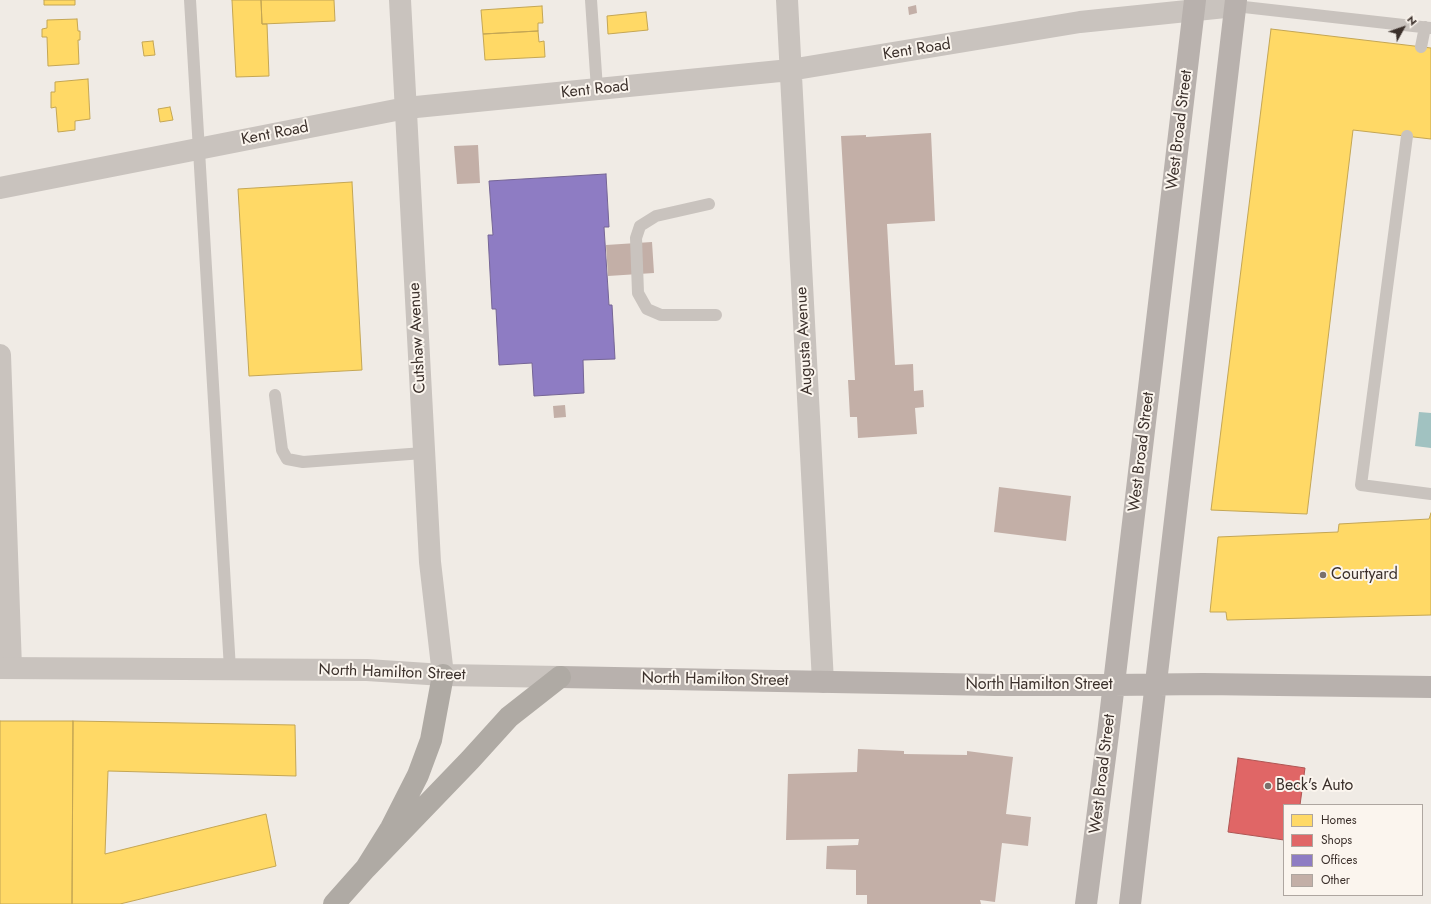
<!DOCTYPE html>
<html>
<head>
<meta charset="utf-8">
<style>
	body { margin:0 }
	#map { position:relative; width:1431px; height:904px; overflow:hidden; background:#f0ebe5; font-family:Jost,sans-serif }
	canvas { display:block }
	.legend { position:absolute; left:1283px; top:804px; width:140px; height:92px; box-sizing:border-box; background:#fbf5ee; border:1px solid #aea6a0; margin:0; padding:5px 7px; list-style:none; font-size:12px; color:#3b302b }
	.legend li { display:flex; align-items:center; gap:8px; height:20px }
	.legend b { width:20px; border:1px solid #aea6a0 }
	.north { position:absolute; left:1383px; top:8px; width:40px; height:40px; -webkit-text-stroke:3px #fbf5ee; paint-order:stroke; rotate:50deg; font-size:11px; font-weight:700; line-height:16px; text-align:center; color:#3b302b }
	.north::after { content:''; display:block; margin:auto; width:14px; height:18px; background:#3b302b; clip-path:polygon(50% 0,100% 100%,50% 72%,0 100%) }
</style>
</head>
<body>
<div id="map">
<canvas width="1431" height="904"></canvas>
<ul class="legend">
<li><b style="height:11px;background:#ffd966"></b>Homes</li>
<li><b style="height:11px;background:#e06666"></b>Shops</li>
<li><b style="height:11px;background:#8e7cc3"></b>Offices</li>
<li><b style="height:11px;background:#c3afa7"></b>Other</li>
</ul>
<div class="north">N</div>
</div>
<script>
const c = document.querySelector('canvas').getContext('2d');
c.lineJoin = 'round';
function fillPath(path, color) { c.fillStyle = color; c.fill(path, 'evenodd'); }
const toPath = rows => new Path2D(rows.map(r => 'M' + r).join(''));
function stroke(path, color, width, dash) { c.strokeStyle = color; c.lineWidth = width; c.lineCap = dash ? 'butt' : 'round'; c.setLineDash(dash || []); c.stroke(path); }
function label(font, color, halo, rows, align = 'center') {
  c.font = font + ' Jost,sans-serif'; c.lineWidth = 4; c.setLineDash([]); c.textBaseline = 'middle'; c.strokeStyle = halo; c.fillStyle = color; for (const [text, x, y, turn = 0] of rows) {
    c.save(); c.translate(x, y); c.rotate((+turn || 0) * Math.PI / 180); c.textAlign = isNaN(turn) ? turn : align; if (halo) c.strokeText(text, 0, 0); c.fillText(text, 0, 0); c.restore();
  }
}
const water = toPath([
	[1419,412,1431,413,1431,448,1415,446]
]);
const homes = toPath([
	[44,0,75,0,75,5,44,5,44,0],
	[232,0,261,0,262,24,267,24,269,76,236,77,232,0],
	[261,0,334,0,335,21,262,24,261,0],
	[542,6,543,23,538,23,538,31,483,34,481,10,542,6],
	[646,12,648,30,608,34,607,16,646,12],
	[77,19,78,31,80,31,80,40,78,40,79,64,48,66,47,37,42,37,42,29,47,28,47,20,77,19],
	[1271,29,1431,48,1431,139,1353,130,1307,514,1211,510,1271,29],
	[538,31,539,42,544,41,545,57,485,60,483,34,538,31],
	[153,41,155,55,144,56,142,42,153,41],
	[88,79,90,119,75,121,75,130,58,132,56,107,51,108,51,92,55,92,55,82,88,79],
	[170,107,173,120,160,122,158,109,170,107],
	[352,182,362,370,249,376,238,189,352,182],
	[1431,513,1431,615,1227,620,1226,612,1210,612,1218,537,1338,532,1339,524,1429,519,1431,513],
	[0,721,73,721,72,904,0,904,0,721],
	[73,721,295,725,296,776,108,771,105,854,266,814,276,866,120,904,72,904,73,721]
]);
const shops = toPath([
	[1238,758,1305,768,1300,805,1284,805,1284,840,1228,832,1238,758]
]);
const offices = toPath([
	[606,174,609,227,604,227,609,305,612,305,615,359,583,360,584,393,534,396,532,363,499,365,496,309,492,309,488,235,493,235,489,181,606,174]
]);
const building = toPath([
	[916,5,917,13,909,15,908,7],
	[931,133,935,221,887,224,895,365,913,364,914,391,923,390,924,407,915,408,917,434,858,438,857,417,850,417,848,380,855,380,841,136,866,135,866,137],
	[478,145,480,183,457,184,454,146],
	[652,242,654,273,608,276,606,245],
	[565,405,566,417,554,418,553,406],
	[999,487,1071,496,1066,541,994,532],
	[858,749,904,751,904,754,967,755,967,751,1013,757,1006,814,1031,817,1028,846,1002,843,995,902,980,900,981,904,867,904,867,895,856,895,856,870,826,869,827,846,858,845,859,839,786,840,788,774,857,772]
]);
const service = toPath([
	[190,0,230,669],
	[591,0,597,89],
	[1235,6,1431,28],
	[1421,47,1425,27],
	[1407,136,1361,485,1431,494],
	[709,204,656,216,640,226,636,238,638,293,647,309,661,315,716,315],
	[275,395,282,450,287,459,303,462,423,453]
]);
const minor = toPath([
	[400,0,430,562,443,675],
	[787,0,823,682],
	[0,188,406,108,790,70,1080,22,1235,6],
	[0,355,11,668]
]);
const tertiary = toPath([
	[0,668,367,670,443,675,560,677]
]);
const primary = toPath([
	[560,677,996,685,1114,685,1203,684,1431,687],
	[1086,904,1108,734,1195,0],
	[1130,904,1236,0]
]);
const motorway = toPath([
	[366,868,470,760,509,717,560,677],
	[334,904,366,868,391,828,418,775,431,740,443,675]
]);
const markers = [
	[1323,575,4,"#7a716c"],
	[1268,786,4,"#7a716c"]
];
const streetNames = [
	["Kent Road",917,50,-9],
	["Kent Road",595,90,-6],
	["West Broad Street",1180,130,-83],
	["Kent Road",275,134,-11],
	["Cutshaw Avenue",418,338,-93],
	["Augusta Avenue",805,341,-93],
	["West Broad Street",1142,452,-83],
	["North Hamilton Street",392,673,2],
	["North Hamilton Street",715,680,1],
	["North Hamilton Street",1039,685],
	["West Broad Street",1103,774,-83]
];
const poiNames = [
	["Courtyard",1331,575],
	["Beck's Auto",1276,786]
];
fillPath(water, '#a1c2c1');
fillPath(homes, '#ffd966');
stroke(homes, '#c4a654', 1);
fillPath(shops, '#e06666');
stroke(shops, '#ae5654', 1);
fillPath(offices, '#8e7cc3');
stroke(offices, '#756595', 1);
fillPath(building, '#c3afa7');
stroke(service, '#c9c3be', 12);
stroke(minor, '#c9c3be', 22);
stroke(tertiary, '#c9c3be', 22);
stroke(primary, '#b8b1ad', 22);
stroke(motorway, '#afaaa4', 22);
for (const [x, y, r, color] of markers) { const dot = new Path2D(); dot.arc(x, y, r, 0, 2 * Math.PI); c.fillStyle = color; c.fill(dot); stroke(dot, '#fbf5ee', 1.5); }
label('16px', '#3b302b', '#fbf5ee', streetNames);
label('16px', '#3b302b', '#fbf5ee', poiNames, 'left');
</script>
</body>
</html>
